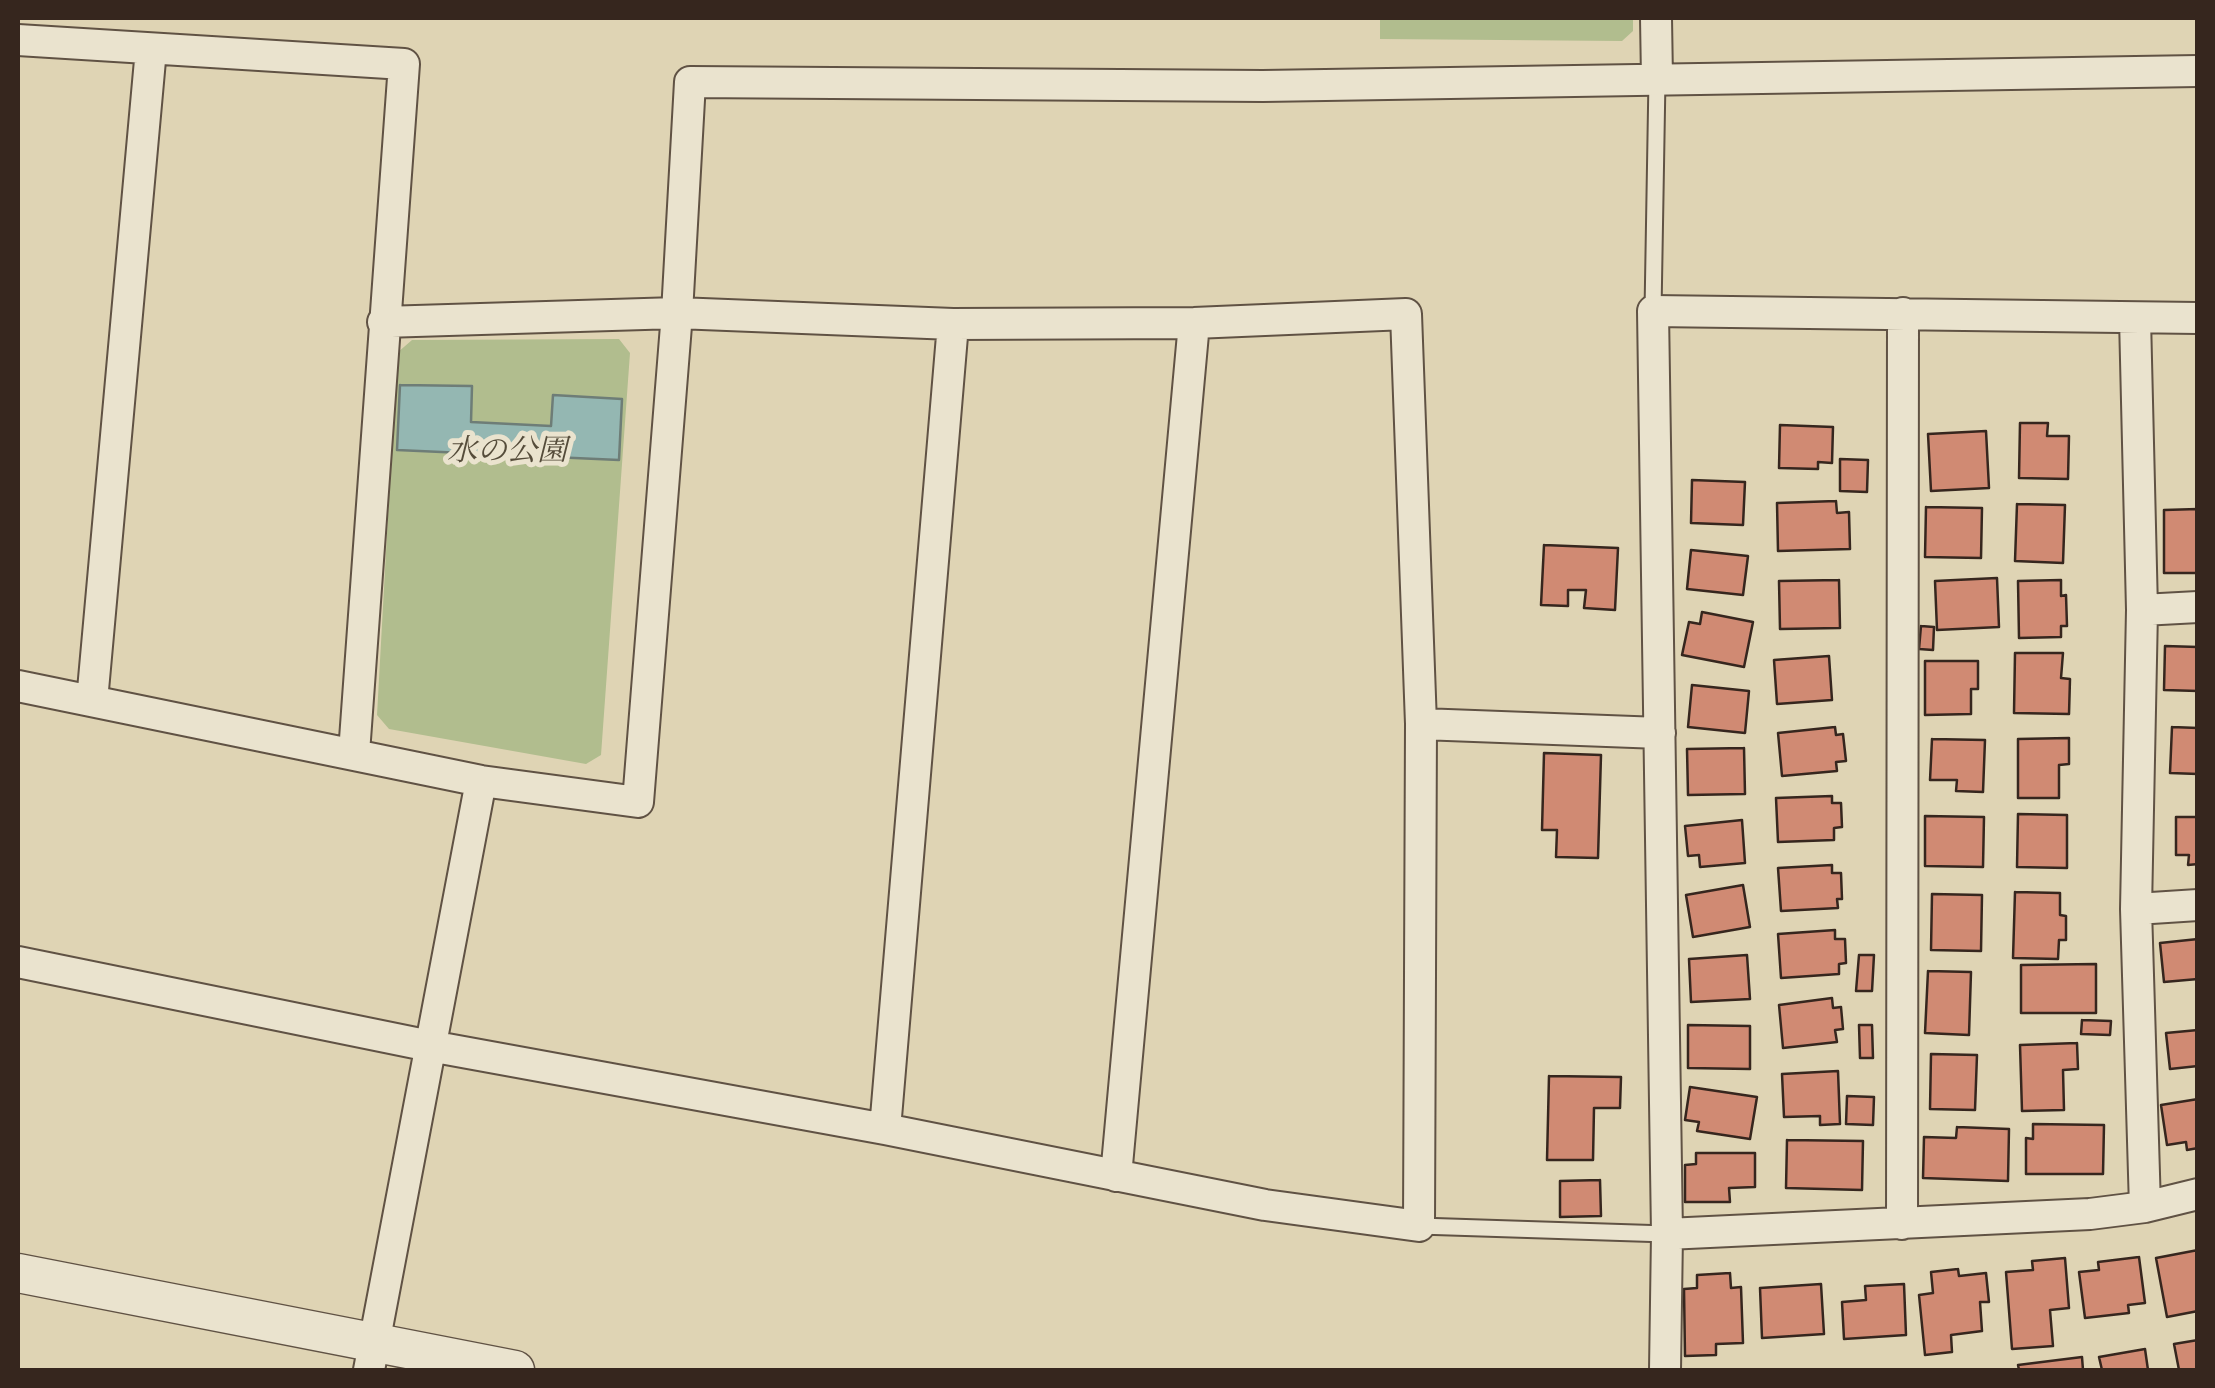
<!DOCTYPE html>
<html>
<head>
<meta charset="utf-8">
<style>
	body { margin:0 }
	#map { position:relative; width:2215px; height:1388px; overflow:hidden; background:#dfd4b4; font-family:"Sorts Mill Goudy",serif }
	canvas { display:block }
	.frame { position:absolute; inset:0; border:20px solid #36261e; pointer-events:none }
</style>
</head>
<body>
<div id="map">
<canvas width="2215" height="1388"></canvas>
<div class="frame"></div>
</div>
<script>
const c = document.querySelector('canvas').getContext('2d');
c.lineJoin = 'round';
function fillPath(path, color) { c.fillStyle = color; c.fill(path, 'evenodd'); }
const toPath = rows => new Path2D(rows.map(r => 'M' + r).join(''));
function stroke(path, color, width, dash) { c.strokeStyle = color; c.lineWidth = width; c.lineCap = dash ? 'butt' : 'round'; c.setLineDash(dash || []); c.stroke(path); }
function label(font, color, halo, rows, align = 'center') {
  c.font = font + ' "Sorts Mill Goudy","Noto Serif JP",serif'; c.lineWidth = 10; c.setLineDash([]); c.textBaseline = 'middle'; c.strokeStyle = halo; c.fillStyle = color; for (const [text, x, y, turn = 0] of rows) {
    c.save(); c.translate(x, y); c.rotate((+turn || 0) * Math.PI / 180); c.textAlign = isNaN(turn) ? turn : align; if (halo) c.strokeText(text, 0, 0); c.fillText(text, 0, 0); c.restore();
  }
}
const green = toPath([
	[1380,18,1633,18,1633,31,1622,41,1380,39],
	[619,339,630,353,601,755,586,764,389,729,377,715,397,353,412,340]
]);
const water = toPath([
	[400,385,472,386,471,422,551,426,553,395,622,399,619,460,397,450,400,385]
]);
const building = toPath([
	[2020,423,2048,423,2047,436,2069,436,2068,479,2019,478,2020,423],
	[1780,425,1833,427,1832,463,1818,462,1818,469,1779,468,1780,425],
	[1986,431,1989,488,1931,491,1928,434,1986,431],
	[1840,459,1868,460,1867,492,1840,491,1840,459],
	[1692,480,1745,482,1743,525,1691,523,1692,480],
	[1836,501,1837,513,1849,512,1850,549,1778,551,1777,503,1836,501],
	[2017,504,2065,505,2063,563,2015,561,2017,504],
	[1926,507,1982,508,1981,558,1925,557,1926,507],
	[2198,509,2198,573,2164,573,2164,510,2198,509],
	[1544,545,1618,548,1615,610,1584,608,1586,590,1568,590,1568,606,1541,605,1544,545],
	[1691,550,1748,556,1743,595,1687,589,1691,550],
	[1997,578,1999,627,1937,630,1935,581,1997,578],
	[1839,580,1840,628,1780,629,1779,581,1839,580],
	[2061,580,2061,596,2066,595,2067,626,2061,626,2061,637,2019,638,2018,581,2061,580],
	[1702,612,1753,622,1744,667,1682,655,1689,622,1700,624,1702,612],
	[1921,626,1934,627,1933,650,1919,649,1921,626],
	[2165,646,2198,647,2198,691,2164,690,2165,646],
	[2015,653,2063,653,2061,678,2070,679,2069,714,2014,713,2015,653],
	[1829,656,1832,700,1777,704,1774,660,1829,656],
	[1925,661,1978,661,1978,689,1971,689,1971,714,1925,715,1925,661],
	[1692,685,1749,691,1745,733,1688,727,1692,685],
	[1835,727,1836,735,1843,734,1846,761,1836,762,1837,771,1782,776,1778,733,1835,727],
	[2172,727,2198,728,2198,774,2170,773,2172,727],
	[2069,738,2069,764,2059,765,2059,798,2018,798,2018,739,2069,738],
	[1932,739,1985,740,1983,792,1956,791,1957,780,1930,780,1932,739],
	[1744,748,1745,794,1688,795,1687,749,1744,748],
	[1544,753,1601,755,1598,858,1556,857,1557,830,1542,830,1544,753],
	[1832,796,1832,803,1841,803,1842,827,1834,828,1834,840,1778,842,1776,798,1832,796],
	[2018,814,2067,815,2067,868,2017,867,2018,814],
	[1925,816,1984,817,1983,867,1925,866,1925,816],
	[2176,817,2198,817,2198,864,2188,865,2189,855,2176,855,2176,817],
	[1742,820,1745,863,1700,867,1699,855,1688,856,1685,826,1742,820],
	[1832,865,1832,873,1841,873,1842,899,1837,899,1838,908,1781,911,1778,868,1832,865],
	[1743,885,1750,927,1693,937,1686,895,1743,885],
	[2015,892,2060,893,2060,915,2066,916,2066,940,2059,940,2058,959,2013,958,2015,892],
	[1932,894,1982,895,1981,951,1931,950,1932,894],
	[1835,930,1835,939,1845,939,1846,963,1839,964,1839,974,1781,978,1778,934,1835,930],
	[2198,939,2198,979,2164,982,2160,943,2198,939],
	[1747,955,1750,999,1691,1002,1689,959,1747,955],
	[1859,955,1874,955,1872,991,1856,991,1859,955],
	[2096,964,2096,1013,2021,1013,2021,965,2096,964],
	[1928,971,1971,972,1969,1035,1925,1033,1928,971],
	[1832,998,1833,1008,1841,1007,1843,1029,1835,1030,1837,1042,1783,1048,1779,1005,1832,998],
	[2082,1020,2111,1021,2110,1035,2081,1034,2082,1020],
	[1688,1025,1750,1026,1750,1069,1688,1068,1688,1025],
	[1859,1025,1872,1025,1873,1058,1860,1058,1859,1025],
	[2198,1030,2198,1066,2170,1069,2166,1033,2198,1030],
	[2077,1043,2078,1069,2063,1070,2064,1110,2022,1111,2020,1045,2077,1043],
	[1931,1054,1977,1055,1975,1110,1930,1109,1931,1054],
	[1838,1071,1840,1124,1820,1125,1820,1116,1784,1117,1782,1074,1838,1071],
	[1549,1076,1621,1077,1620,1108,1594,1108,1593,1160,1547,1160,1549,1076],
	[1690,1087,1757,1097,1750,1139,1697,1131,1699,1122,1685,1120,1690,1087],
	[1847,1096,1874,1097,1873,1125,1846,1124,1847,1096],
	[2198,1099,2198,1148,2187,1150,2186,1142,2167,1145,2161,1105,2198,1099],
	[2033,1124,2104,1125,2103,1174,2026,1174,2026,1138,2033,1139,2033,1124],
	[1957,1127,2009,1129,2008,1181,1923,1178,1924,1137,1956,1138,1957,1127],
	[1787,1140,1863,1141,1862,1190,1786,1188,1787,1140],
	[1696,1153,1755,1153,1755,1187,1729,1188,1730,1202,1685,1202,1685,1165,1696,1164,1696,1153],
	[1600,1180,1601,1216,1560,1217,1560,1181,1600,1180],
	[2198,1250,2198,1311,2167,1317,2156,1258,2198,1250],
	[2139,1257,2145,1303,2128,1305,2129,1313,2085,1318,2079,1272,2099,1270,2098,1262,2139,1257],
	[2065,1258,2069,1308,2050,1310,2053,1346,2012,1349,2006,1272,2033,1270,2032,1261,2065,1258],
	[1958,1269,1959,1276,1986,1273,1989,1302,1980,1302,1982,1331,1951,1335,1952,1352,1925,1355,1919,1295,1933,1293,1931,1272,1958,1269],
	[1730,1273,1731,1288,1741,1287,1743,1343,1716,1344,1716,1355,1685,1356,1684,1289,1697,1288,1697,1275,1730,1273],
	[1821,1284,1824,1334,1762,1338,1760,1288,1821,1284],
	[1904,1284,1906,1335,1844,1339,1842,1302,1866,1300,1865,1286,1904,1284],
	[2198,1340,2198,1370,2179,1370,2174,1344,2198,1340],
	[2145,1349,2148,1370,2102,1370,2099,1357,2145,1349],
	[2082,1357,2083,1370,2019,1370,2018,1365,2082,1357]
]);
const service = toPath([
	[1653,311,1657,79],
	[1419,1226,1667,1234]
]);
const minor = toPath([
	[1656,18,1657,79],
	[18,40,404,64,354,753],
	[2135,318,2142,610,2136,909,2145,1207],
	[2142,610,2198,607],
	[18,686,481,781,638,802,677,313,690,82,1263,86,2198,71],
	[92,701,151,49],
	[1421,724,1660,733],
	[2136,909,2198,905],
	[18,962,430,1046,885,1129,1265,1205,1419,1226,1421,724,1406,314,1194,323,953,324,677,313,383,322],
	[885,1129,953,324],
	[1116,1176,1194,323],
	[1902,1224,1903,313],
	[1667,1234,2090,1214,2145,1207,2198,1194],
	[369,1370,481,781],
	[1665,1370,1667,1234,1653,311,2198,318]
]);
const tertiary = toPath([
	[18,1273,515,1370]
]);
const parkNames = [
	["水の公園",507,455]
];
fillPath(green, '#b1bd8e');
fillPath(water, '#94b7b2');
stroke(water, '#6e7d77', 2.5);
fillPath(building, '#d08a73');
stroke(building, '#36261e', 2.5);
stroke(service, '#605244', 19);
stroke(minor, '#605244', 34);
stroke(tertiary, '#605244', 41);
stroke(service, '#eae3ce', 15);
stroke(minor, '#eae3ce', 30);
stroke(tertiary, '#eae3ce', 38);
label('italic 30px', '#554c3a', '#eae3ce', parkNames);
</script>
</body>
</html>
